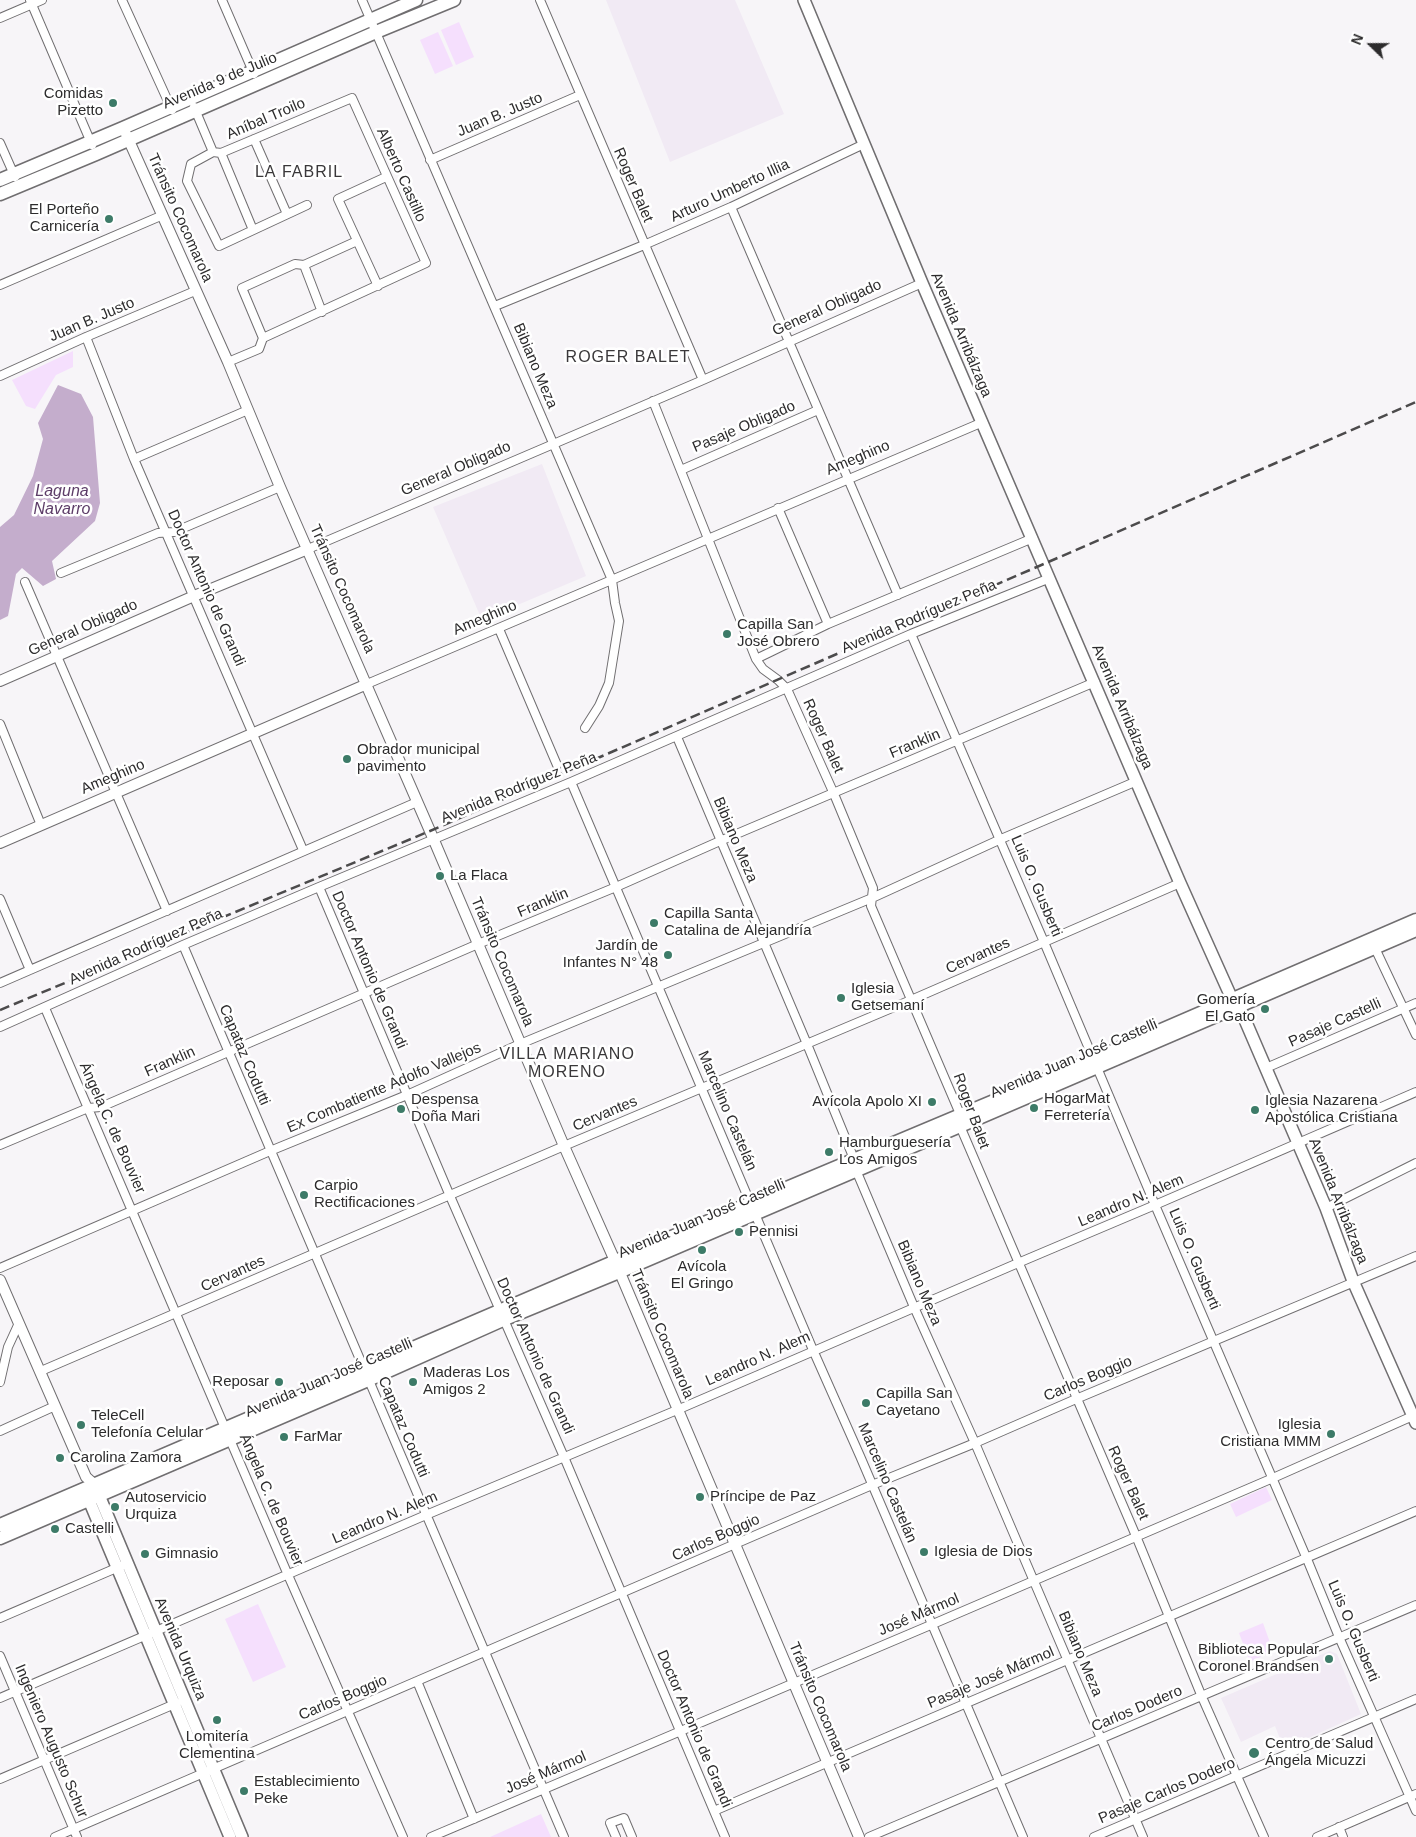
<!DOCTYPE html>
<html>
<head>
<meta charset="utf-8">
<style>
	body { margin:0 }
	#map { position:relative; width:1416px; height:1837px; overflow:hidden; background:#f7f5f8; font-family:Helvetica,sans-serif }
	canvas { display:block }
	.north { position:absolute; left:1346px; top:20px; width:50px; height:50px; -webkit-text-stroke:4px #fff; paint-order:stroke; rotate:292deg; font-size:14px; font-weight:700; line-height:20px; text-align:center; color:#2d2c2d }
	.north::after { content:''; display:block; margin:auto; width:18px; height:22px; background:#2d2c2d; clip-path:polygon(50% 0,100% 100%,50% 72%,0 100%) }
</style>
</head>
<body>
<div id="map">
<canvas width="1416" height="1837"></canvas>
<div class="north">N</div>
</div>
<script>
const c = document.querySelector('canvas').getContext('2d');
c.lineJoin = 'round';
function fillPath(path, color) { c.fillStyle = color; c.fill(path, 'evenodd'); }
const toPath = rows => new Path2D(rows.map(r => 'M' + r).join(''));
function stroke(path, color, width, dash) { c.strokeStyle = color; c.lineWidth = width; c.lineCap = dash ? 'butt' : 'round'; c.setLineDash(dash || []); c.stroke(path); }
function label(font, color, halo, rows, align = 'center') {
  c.font = font + ' Helvetica,sans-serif'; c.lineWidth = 5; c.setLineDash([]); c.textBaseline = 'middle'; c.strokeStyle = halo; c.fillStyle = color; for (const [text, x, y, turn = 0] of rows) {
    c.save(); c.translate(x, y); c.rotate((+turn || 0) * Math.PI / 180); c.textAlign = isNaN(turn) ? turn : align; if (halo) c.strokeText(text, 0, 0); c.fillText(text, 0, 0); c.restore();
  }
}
const built = toPath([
	[606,0,735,0,784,114,670,162],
	[542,464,586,576,482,620,433,507],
	[1330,1651,1337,1654,1361,1714,1284,1749,1275,1726,1241,1742,1221,1698]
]);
const green = toPath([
	[459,22,474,57,456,65,441,30],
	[438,32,453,66,435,74,420,40],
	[73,351,73,367,56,375,35,409,26,406,12,380],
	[1266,1487,1272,1500,1236,1517,1230,1504],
	[258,1604,286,1667,253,1682,225,1619],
	[1263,1623,1273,1651,1250,1662,1239,1633],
	[541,1814,551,1837,490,1837]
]);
const water = toPath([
	[58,385,81,394,93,417,100,503,95,521,52,561,56,579,43,586,22,568,16,574,8,616,0,620,0,527,14,515,33,476,43,439,38,423]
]);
const minor = toPath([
	[30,0,92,145],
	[122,0,172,110],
	[222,0,254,74],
	[362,0,612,580,615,603,619,621,609,683,599,706,585,728],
	[540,0,703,380],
	[0,18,42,0],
	[194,107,213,152],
	[254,139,287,214],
	[0,143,15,177],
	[221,153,253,230],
	[430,160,580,95],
	[731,207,898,595],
	[304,265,322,312],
	[0,285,163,215],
	[378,286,338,199,386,177],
	[495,306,644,245,731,207,864,144],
	[86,337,134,459,303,850],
	[263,338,242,288,295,264,304,265,357,241],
	[228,362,259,349,263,338,426,263,352,98,221,153,213,152,191,164,187,181,219,246,307,205],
	[0,376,86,337,195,291],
	[653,401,756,659,763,669,778,680,787,689,834,794,873,888,871,906,960,1114,960,1126,1136,1536,1202,1697,1264,1837],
	[134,459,248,410],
	[681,470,818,410],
	[778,508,828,624],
	[308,549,703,380,922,283],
	[61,573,158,533,174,532,280,487],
	[25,582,167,911],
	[499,629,557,765],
	[911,634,1044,942,1155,1205,1307,1559,1339,1637,1416,1811],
	[756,659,828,624,1033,538],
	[367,684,983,422],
	[0,724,41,825],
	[677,737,807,1044,854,1159,856,1170,914,1307,975,1443,1143,1837],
	[571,782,813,1350,860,1456,1023,1837],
	[319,887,450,1196,564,1457,725,1837],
	[0,899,30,970],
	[183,945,564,1837],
	[1374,946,1416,1035],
	[0,983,417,802],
	[45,1008,288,1575,403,1837],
	[0,1027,183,945,319,887,571,782,911,634,1050,578],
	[1266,1068,1416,1003],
	[0,1145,88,1108,101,1107,478,944,616,887,720,841,1095,682],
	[1326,1208,1416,1163],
	[0,1268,270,1151,407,1095,520,1044,872,898,1001,839,1137,781],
	[41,1371,564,1146,911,1000,1180,883],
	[0,1382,8,1347,19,1323],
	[0,1431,55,1406],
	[0,1618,121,1566],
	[0,1656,77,1837],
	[417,1681,474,1819],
	[0,1698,426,1515,677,1410,1018,1263,1155,1205,1416,1092],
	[0,1779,177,1703],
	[714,1811,1416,1511],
	[1339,1827,1343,1837],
	[55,1837,872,1485,975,1443,1076,1399,1416,1256],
	[431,1837,933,1624,1273,1478,1415,1415],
	[616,1837,610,1823,624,1818,632,1837],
	[869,1837,1416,1605],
	[1094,1837,1416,1699],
	[1317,1837,1416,1794]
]);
const tertiary = toPath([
	[126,134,228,362,280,487,430,831,564,1146,615,1261,859,1837],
	[0,681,194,596,308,549],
	[0,843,367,684],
	[0,1280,86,1477,95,1485]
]);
const secondary = toPath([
	[804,0,922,283,1180,883,1232,999,1239,1006,1326,1208,1353,1281,1416,1423],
	[96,1488,242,1837],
	[86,1493,230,1837]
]);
const primary = toPath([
	[0,180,123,128,416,0],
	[0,194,96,154,376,32,454,0],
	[0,1525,751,1203,1094,1059,1416,920],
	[0,1538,368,1380,505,1319,619,1272,960,1126,1416,930]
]);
const rail = toPath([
	[0,1010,430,831,1416,402]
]);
const markers = [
	[113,103,5,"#3d7b68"],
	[109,219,5,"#3d7b68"],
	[727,634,5,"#3d7b68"],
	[347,759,5,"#3d7b68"],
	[440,876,5,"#3d7b68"],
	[654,923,5,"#3d7b68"],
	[668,955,5,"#3d7b68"],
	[841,998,5,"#3d7b68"],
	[1265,1009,5,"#3d7b68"],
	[932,1102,5,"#3d7b68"],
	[1034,1108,5,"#3d7b68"],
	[401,1109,5,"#3d7b68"],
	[1255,1110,5,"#3d7b68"],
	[829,1152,5,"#3d7b68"],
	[304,1195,5,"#3d7b68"],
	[739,1232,5,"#3d7b68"],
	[702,1250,5,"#3d7b68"],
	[279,1382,5,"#3d7b68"],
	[413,1382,5,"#3d7b68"],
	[866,1403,5,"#3d7b68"],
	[81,1425,5,"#3d7b68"],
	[1331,1434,5,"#3d7b68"],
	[284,1437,5,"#3d7b68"],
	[60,1458,5,"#3d7b68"],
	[700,1497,5,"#3d7b68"],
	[115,1507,5,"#3d7b68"],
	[55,1529,5,"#3d7b68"],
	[924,1552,5,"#3d7b68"],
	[145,1554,5,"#3d7b68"],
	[1329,1659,5,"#3d7b68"],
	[217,1720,5,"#3d7b68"],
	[1254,1753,6,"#3d7b68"],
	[244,1791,5,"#3d7b68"]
];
const streetNames = [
	["Avenida 9 de Julio",220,81,-23],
	["Juan B. Justo",500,115,-23],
	["Aníbal Troilo",266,119,-23],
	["Alberto Castillo",401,175,66],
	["Roger Balet",633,185,67],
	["Arturo Umberto Illia",730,191,-25],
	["Tránsito Cocomarola",180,218,66],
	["General Obligado",827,308,-24],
	["Juan B. Justo",92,320,-23],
	["Avenida Arribálzaga",961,335,67],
	["Bibiano Meza",535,366,67],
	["Pasaje Obligado",744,427,-23],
	["Ameghino",858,458,-23],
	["General Obligado",456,469,-23],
	["Doctor Antonio de Grandi",206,588,66],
	["Tránsito Cocomarola",342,589,66],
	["Avenida Rodríguez Peña",919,617,-23],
	["Ameghino",485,618,-23],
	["General Obligado",83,628,-24],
	["Avenida Arribálzaga",1122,707,67],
	["Roger Balet",823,736,66],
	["Franklin",915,744,-23],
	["Ameghino",113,777,-23],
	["Avenida Rodríguez Peña",519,788,-22],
	["Bibiano Meza",735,840,67],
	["Luis O. Gusberti",1036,886,67],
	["Franklin",543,903,-23],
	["Avenida Rodríguez Peña",146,947,-24],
	["Cervantes",978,956,-24],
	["Tránsito Cocomarola",502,962,67],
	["Doctor Antonio de Grandi",369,970,67],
	["Pasaje Castelli",1335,1023,-24],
	["Capataz Codutti",244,1055,67],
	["Avenida Juan José Castelli",1074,1059,-23],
	["Franklin",170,1062,-24],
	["Ex Combatiente Adolfo Vallejos",384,1088,-23],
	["Marcelino Castelán",727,1111,67],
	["Roger Balet",971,1111,70],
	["Cervantes",605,1114,-23],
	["Ángela C. de Bouvier",112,1128,66],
	["Leandro N. Alem",1131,1201,-23],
	["Avenida Arribálzaga",1338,1201,68],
	["Avenida Juan José Castelli",702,1219,-23],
	["Luis O. Gusberti",1194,1259,67],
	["Cervantes",233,1274,-24],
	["Bibiano Meza",919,1283,67],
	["Tránsito Cocomarola",662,1334,67],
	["Doctor Antonio de Grandi",535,1356,66],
	["Leandro N. Alem",758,1359,-24],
	["Avenida Juan José Castelli",329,1378,-23],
	["Carlos Boggio",1088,1379,-23],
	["Capataz Codutti",403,1427,67],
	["Marcelino Castelán",887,1483,67],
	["Roger Balet",1128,1483,66],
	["Ángela C. de Bouvier",271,1500,67],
	["Leandro N. Alem",385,1518,-23],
	["Carlos Boggio",716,1538,-24],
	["José Mármol",919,1615,-23],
	["Luis O. Gusberti",1353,1631,67],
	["Avenida Urquiza",180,1649,67],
	["Bibiano Meza",1080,1654,67],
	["Pasaje José Mármol",991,1678,-23],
	["Carlos Boggio",343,1698,-23],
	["Tránsito Cocomarola",820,1707,67],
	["Carlos Dodero",1137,1709,-23],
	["Doctor Antonio de Grandi",694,1729,67],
	["Ingeniero Augusto Schur",51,1741,67],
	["José Mármol",546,1773,-23],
	["Pasaje Carlos Dodero",1167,1791,-23]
];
const poiNames = [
	["Comidas",103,94,"right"],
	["Pizetto",103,111,"right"],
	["El Porteño",99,210,"right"],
	["Carnicería",99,227,"right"],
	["Capilla San",737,625],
	["José Obrero",737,642],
	["Obrador municipal",357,750],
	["pavimento",357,767],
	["La Flaca",450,876],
	["Capilla Santa",664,914],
	["Catalina de Alejandría",664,931],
	["Jardín de",658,946,"right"],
	["Infantes N° 48",658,963,"right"],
	["Iglesia",851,989],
	["Getsemaní",851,1006],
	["Gomería",1255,1000,"right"],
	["El Gato",1255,1017,"right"],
	["HogarMat",1044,1099],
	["Ferretería",1044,1116],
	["Despensa",411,1100],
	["Doña Mari",411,1117],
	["Iglesia Nazarena",1265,1101],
	["Apostólica Cristiana",1265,1118],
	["Avícola Apolo XI",922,1102,"right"],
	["Hamburguesería",839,1143],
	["Los Amigos",839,1160],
	["Carpio",314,1186],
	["Rectificaciones",314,1203],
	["Pennisi",749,1232],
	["Avícola",702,1267,"center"],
	["El Gringo",702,1284,"center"],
	["Maderas Los",423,1373],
	["Amigos 2",423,1390],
	["Reposar",269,1382,"right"],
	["Capilla San",876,1394],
	["Cayetano",876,1411],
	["TeleCell",91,1416],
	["Telefonía Celular",91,1433],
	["Iglesia",1321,1425,"right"],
	["Cristiana MMM",1321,1442,"right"],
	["FarMar",294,1437],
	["Carolina Zamora",70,1458],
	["Príncipe de Paz",710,1497],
	["Autoservicio",125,1498],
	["Urquiza",125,1515],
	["Castelli",65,1529],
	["Iglesia de Dios",934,1552],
	["Gimnasio",155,1554],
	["Biblioteca Popular",1319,1650,"right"],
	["Coronel Brandsen",1319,1667,"right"],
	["Lomitería",217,1737,"center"],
	["Clementina",217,1754,"center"],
	["Centro de Salud",1265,1744],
	["Ángela Micuzzi",1265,1761],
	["Establecimiento",254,1782],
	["Peke",254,1799]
];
const neighbourhoodNames = [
	["LA FABRIL",299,173],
	["ROGER BALET",628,358],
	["VILLA MARIANO",567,1055],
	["MORENO",567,1073]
];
const waterNames = [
	["Laguna",62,492],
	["Navarro",62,510]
];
fillPath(built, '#f1eaf4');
fillPath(green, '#f5dffd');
fillPath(water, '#c4adcc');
stroke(minor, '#706e70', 10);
stroke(tertiary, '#706e70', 12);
stroke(secondary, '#706e70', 14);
stroke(primary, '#706e70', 15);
stroke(minor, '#fff', 8);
stroke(tertiary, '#fff', 10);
stroke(secondary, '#fff', 11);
stroke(primary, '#fff', 12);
stroke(rail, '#4c4b4c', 2.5, [10, 5]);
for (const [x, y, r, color] of markers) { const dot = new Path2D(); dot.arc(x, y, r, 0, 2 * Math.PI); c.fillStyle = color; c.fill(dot); stroke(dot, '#fff', 2); }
label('15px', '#2d2c2d', '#fff', streetNames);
label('15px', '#2d2c2d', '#fff', poiNames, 'left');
c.letterSpacing = '1px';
label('16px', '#3a383a', '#fff', neighbourhoodNames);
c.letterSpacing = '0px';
label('italic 16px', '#5d3d68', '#fff', waterNames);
</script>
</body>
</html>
